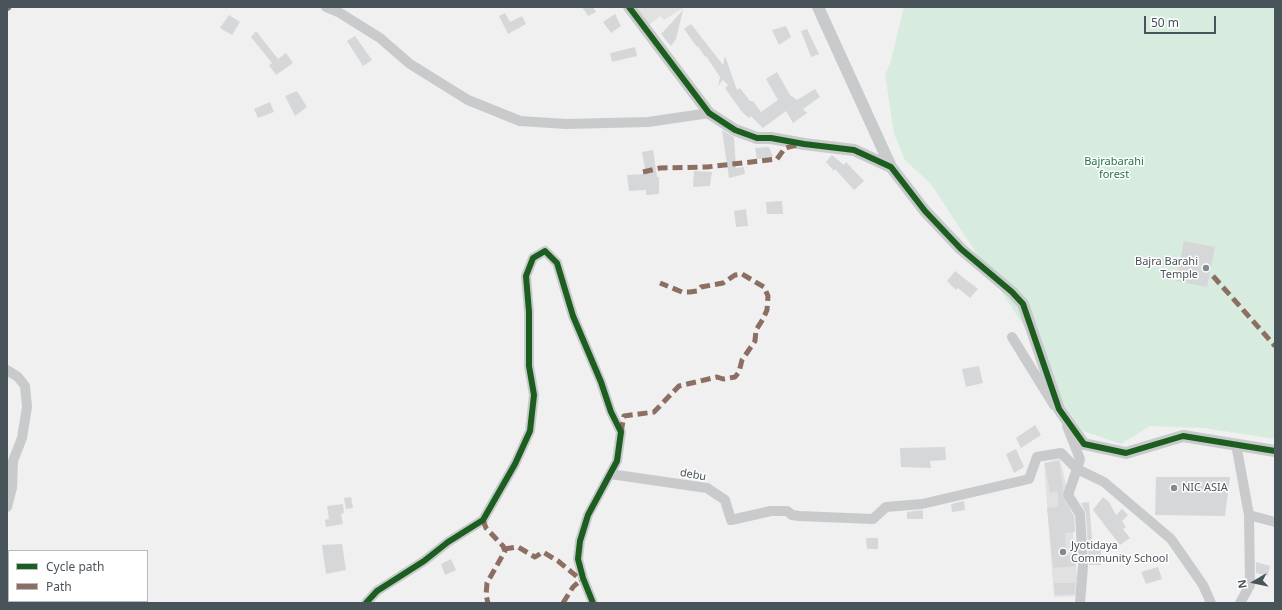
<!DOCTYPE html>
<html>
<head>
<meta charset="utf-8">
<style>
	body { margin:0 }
	#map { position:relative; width:1282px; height:610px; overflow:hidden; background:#f0f0f0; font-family:"Noto Sans",sans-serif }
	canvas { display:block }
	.frame { position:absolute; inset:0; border:8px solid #49535a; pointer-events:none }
	.legend { position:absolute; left:8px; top:550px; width:140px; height:52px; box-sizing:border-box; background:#fff; border:1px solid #b6babd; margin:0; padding:5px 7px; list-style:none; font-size:12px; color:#49535a }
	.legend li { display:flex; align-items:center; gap:8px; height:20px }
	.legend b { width:20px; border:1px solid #b6babd }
	.north { position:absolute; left:1234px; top:562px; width:40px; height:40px; -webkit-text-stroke:3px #fff; paint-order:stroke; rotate:261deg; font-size:11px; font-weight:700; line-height:16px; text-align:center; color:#49535a }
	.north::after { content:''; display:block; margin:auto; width:14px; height:18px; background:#49535a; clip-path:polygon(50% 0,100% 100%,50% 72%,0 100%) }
	.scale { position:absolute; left:1144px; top:16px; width:72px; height:18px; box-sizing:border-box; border:2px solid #49535a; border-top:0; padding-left:5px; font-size:12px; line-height:14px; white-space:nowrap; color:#49535a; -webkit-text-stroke:3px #fff; paint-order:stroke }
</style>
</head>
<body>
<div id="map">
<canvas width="1282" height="610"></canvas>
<div class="frame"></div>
<ul class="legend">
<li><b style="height:5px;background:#1b5e20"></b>Cycle path</li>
<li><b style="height:5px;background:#8d6e63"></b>Path</li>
</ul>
<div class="north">N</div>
<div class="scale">50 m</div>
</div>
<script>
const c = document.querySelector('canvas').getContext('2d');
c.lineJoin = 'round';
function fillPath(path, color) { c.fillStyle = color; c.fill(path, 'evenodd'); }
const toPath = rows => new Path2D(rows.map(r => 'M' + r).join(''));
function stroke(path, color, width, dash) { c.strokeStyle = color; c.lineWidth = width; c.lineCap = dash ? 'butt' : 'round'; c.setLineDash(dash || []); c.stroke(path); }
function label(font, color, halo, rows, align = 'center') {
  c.font = font + ' "Noto Sans",sans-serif'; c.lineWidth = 3; c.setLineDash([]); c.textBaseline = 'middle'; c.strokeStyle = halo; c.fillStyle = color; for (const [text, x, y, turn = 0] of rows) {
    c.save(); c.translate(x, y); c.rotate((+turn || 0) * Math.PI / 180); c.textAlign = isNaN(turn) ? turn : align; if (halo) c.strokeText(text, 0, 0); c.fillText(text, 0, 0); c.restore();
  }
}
const education = toPath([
	[637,7,685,7,664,20,660,16,649,25],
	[1060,459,1070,502,1079,596,1054,597,1044,463]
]);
const green = toPath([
	[904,7,1275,7,1275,439,1204,428,1150,426,1121,444,1083,431,1064,405,1031,337,931,184,905,160,894,134,885,74,890,64]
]);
const building = toPath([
	[582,7,593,7,596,12,588,16],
	[683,10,676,39,671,46,661,34],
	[505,13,510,22,522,16,526,24,508,34,499,16],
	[615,14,621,26,611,33,603,22],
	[229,15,240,22,232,35,220,28],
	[691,24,723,65,725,56,737,90,740,88,750,101,753,101,761,112,778,100,766,79,777,72,790,95,797,100,815,89,820,97,803,109,807,113,793,123,786,111,763,128,751,116,749,118,742,112,725,88,728,85,723,80,718,86,720,77,706,56,705,57,698,46,697,47,684,29],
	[786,26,791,37,779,45,772,30],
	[807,29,819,54,811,57,801,31],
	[256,31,278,59,286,53,293,63,276,75,269,65,272,63,251,37],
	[355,36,372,60,363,66,347,41],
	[635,47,637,56,612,62,610,53],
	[297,91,307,107,295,116,285,96],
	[270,102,274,112,258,118,254,109],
	[722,130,734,137,736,168,744,167,745,174,729,178],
	[769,147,773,157,757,159,755,148],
	[653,150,657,177,659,177,659,194,646,195,646,190,629,191,627,175,646,174,642,152],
	[832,155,844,165,846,162,864,181,854,190,835,169,834,171,826,162],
	[694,171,712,172,710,186,693,187],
	[782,201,783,214,767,214,766,202],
	[746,209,748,226,736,227,734,211],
	[1184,241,1215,247,1207,287,1176,281],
	[955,271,978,289,970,298,958,288,956,290,947,281],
	[979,366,983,383,966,387,962,369],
	[1035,425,1041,435,1021,448,1016,438],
	[945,447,946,460,930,461,931,468,901,467,900,448],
	[1016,449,1024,467,1014,473,1006,454],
	[1059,461,1063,488,1062,496,1074,516,1075,532,1065,533,1066,556,1076,555,1076,566,1053,568,1047,508,1058,507,1058,491,1050,493,1045,463],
	[1156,477,1230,477,1225,516,1155,515],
	[351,497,353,508,346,509,344,498],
	[1103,497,1109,502,1116,515,1122,509,1128,515,1122,521,1126,527,1123,529,1130,538,1120,545,1093,510],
	[964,501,965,510,952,512,951,504],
	[1089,502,1093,550,1101,550,1101,565,1089,565,1086,514,1081,503],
	[343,504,344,513,341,514,343,524,326,527,325,520,329,519,327,506],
	[923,510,923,519,907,519,907,512],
	[866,538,878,538,878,549,867,549],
	[342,544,346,570,326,574,322,545],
	[451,559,456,570,445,575,441,564],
	[1256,562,1270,566,1268,576,1256,573],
	[1158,567,1162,579,1146,584,1141,572],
	[1054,583,1075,583,1074,594,1055,595]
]);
const minor = toPath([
	[326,7,340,13,380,38,410,64,468,100,520,121,566,124,648,122,709,113],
	[1012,337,1054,405],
	[7,370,18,377,25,386,27,407,22,438,13,461,12,488,7,507],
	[1067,426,1080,459,1077,469,1104,482,1171,539,1203,585,1211,603],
	[1236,444,1249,515,1250,585,1240,603],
	[610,474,707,488,725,500,731,520,771,511,787,511,792,515,799,516,873,519,886,507,922,504,1029,479,1037,457,1061,453,1077,469,1068,495,1080,514,1083,566,1080,603],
	[1249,515,1275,522],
	[366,603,377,591,424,561,448,542,483,520,515,464,530,431,534,395,529,366,529,312,526,276,533,258,545,251,557,263,573,316,601,382,611,412,621,432,617,461,588,515,580,541,578,559,583,578,593,603]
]);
const tertiary = toPath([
	[629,7,709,113,735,130,757,138,771,138,804,144,854,150,891,167,925,211,961,249,1012,292,1023,304,1059,409,1084,444,1126,453,1183,436,1275,451],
	[818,7,891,167]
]);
const quiet = toPath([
	[7,9,10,7],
	[643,172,660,168,707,167,777,159,785,148,798,145],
	[1213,276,1275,346],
	[621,432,624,416,654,412,679,386,717,377,723,379,735,377,739,372,742,360,755,341,756,330,763,319,767,310,768,296,764,287,742,274,735,275,723,283,701,287,697,291,690,292,682,292,660,283],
	[483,520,486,528,503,546,505,551,487,583,486,595,488,603],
	[504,549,518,547,535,557,543,552,558,561,581,580],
	[563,603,573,587,583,578]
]);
const cycleway = toPath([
	[629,7,709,113,735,130,757,138,771,138,804,144,854,150,891,167,925,211,961,249,1012,292,1023,304,1059,409,1084,444,1126,453,1183,436,1275,451],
	[366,603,377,591,424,561,448,542,483,520,515,464,530,431,534,395,529,366,529,312,526,276,533,258,545,251,557,263,573,316,601,382,611,412,621,432,617,461,588,515,580,541,578,559,583,578,593,603]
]);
const markers = [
	[1206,268,4,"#838a8e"],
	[1174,488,4,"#838a8e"],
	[1063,552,4,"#838a8e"]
];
const parkNames = [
	["Bajrabarahi",1114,162],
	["forest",1114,175]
];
const poiNames = [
	["Bajra Barahi",1198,262,"right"],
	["Temple",1198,275,"right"],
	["NIC ASIA",1182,488],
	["Jyotidaya",1071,546],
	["Community School",1071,559]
];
const streetNames = [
	["debu",693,475,10]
];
fillPath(education, '#e2e1e1');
fillPath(green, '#d7ecde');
fillPath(building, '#d6d7d8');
stroke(minor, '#c8cacb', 10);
stroke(tertiary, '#c8cacb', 12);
stroke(quiet, '#8d6e63', 5, [10, 5]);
stroke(cycleway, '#1b5e20', 6);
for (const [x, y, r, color] of markers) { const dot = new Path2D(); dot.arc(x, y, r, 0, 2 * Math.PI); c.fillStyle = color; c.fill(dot); stroke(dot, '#fff', 1.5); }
label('11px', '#237247', '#fff', parkNames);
label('11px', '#49535a', '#fff', poiNames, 'left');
label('11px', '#49535a', '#fff', streetNames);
</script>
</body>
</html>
